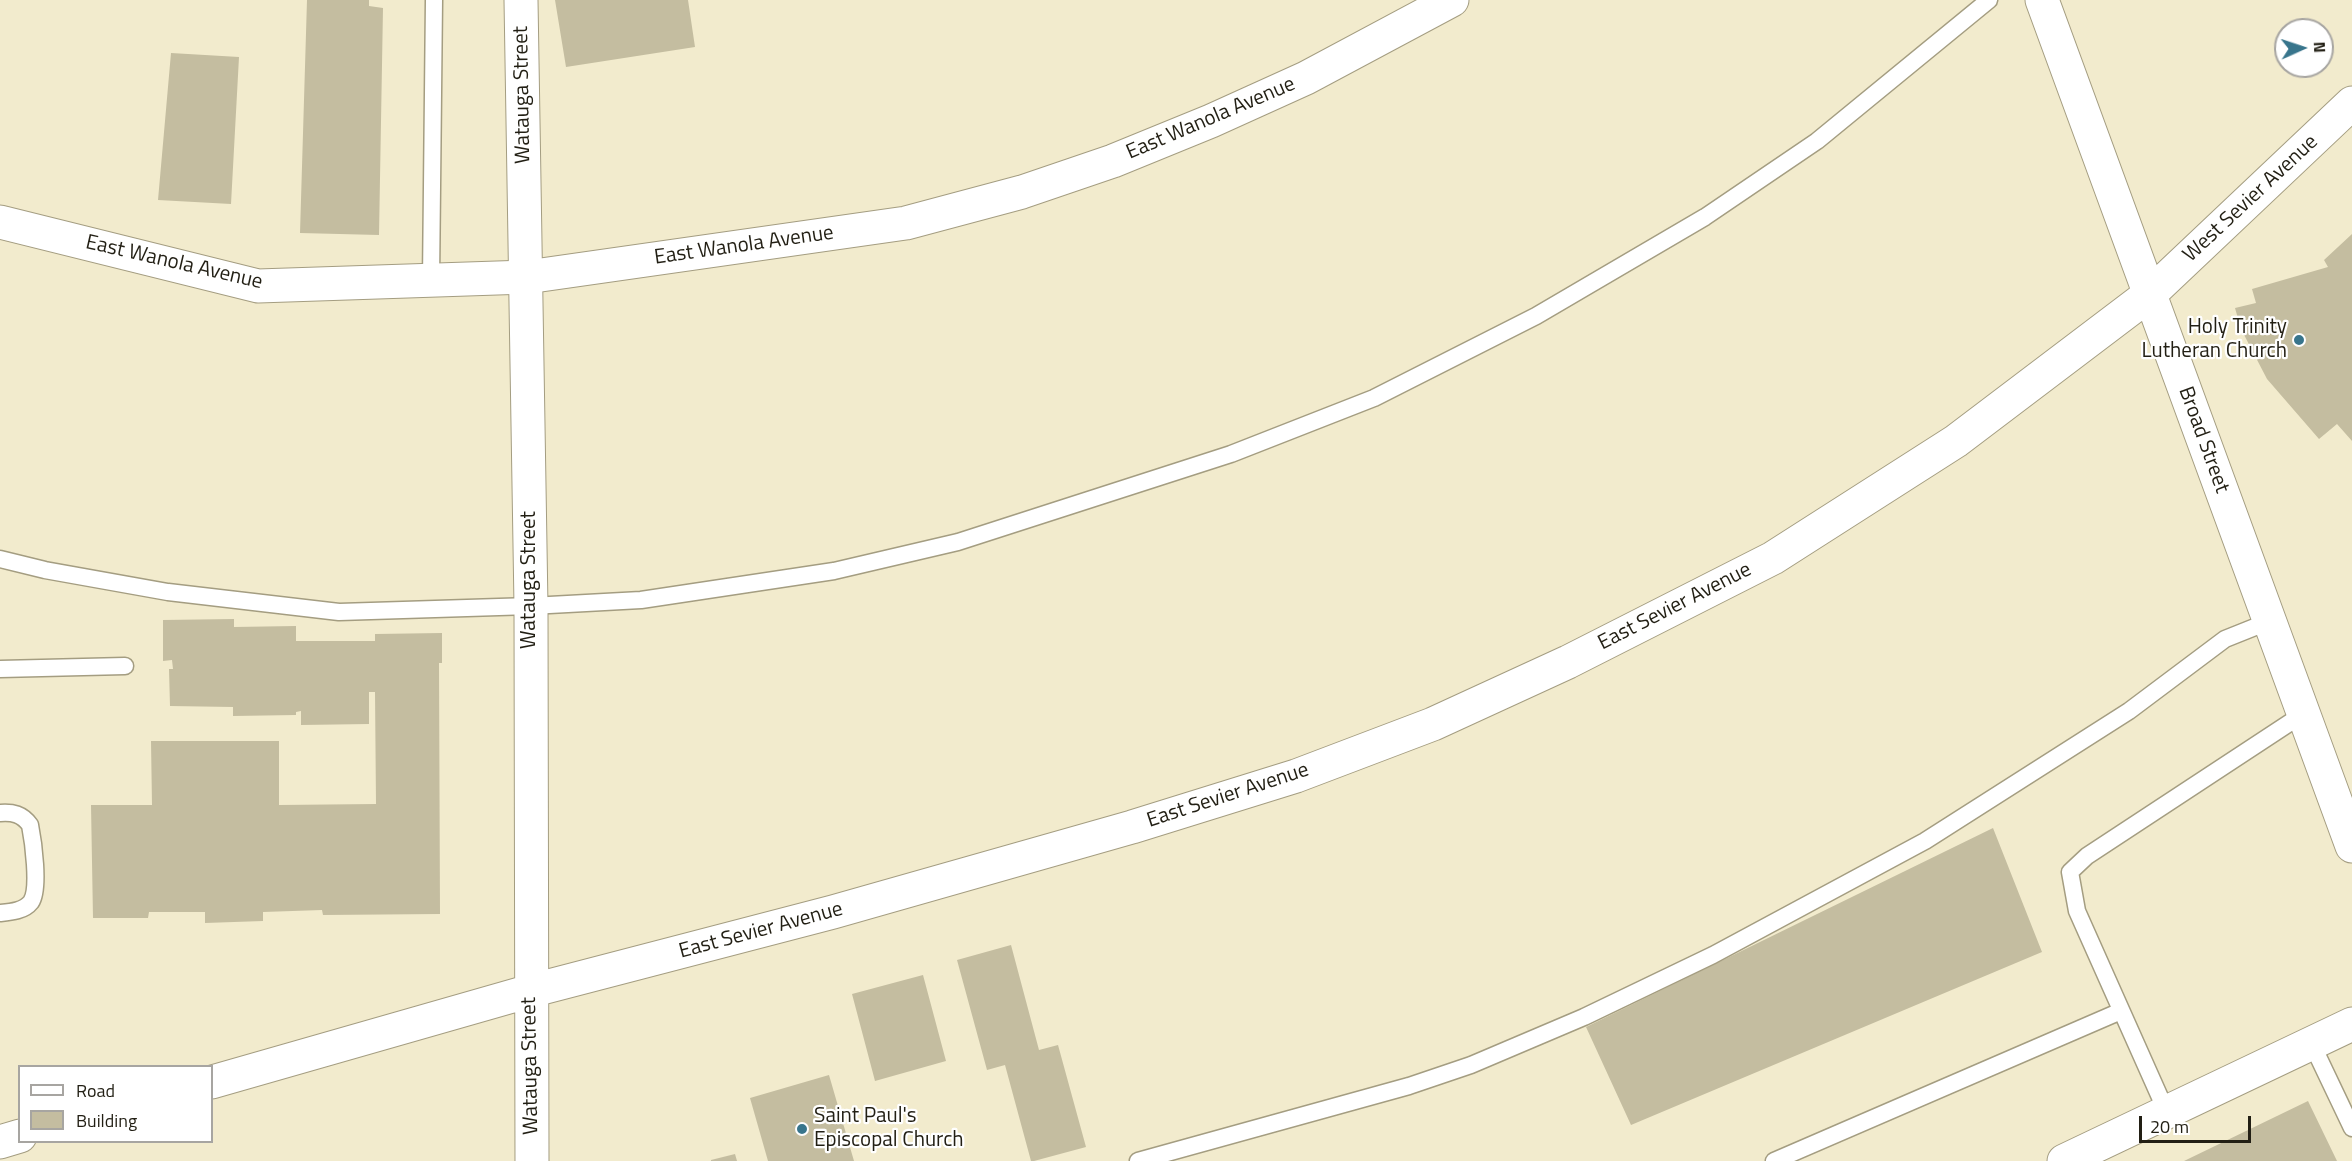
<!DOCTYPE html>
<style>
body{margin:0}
#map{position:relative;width:2352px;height:1161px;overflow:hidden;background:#f2ebcd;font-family:"Titillium Web",sans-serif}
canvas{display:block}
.legend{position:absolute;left:18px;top:1065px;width:195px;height:78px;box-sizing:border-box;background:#fff;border:2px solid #a7a5a1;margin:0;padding:8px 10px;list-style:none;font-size:18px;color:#221f14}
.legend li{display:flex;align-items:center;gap:12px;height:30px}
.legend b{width:30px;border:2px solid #a7a5a1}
.north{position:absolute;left:2274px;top:18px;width:60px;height:60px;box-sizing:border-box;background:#fff;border:2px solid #a7a5a1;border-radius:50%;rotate:87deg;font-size:16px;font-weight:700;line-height:24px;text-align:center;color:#221f14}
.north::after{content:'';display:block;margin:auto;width:21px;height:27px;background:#38758c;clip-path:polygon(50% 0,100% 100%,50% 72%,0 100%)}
.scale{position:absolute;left:2139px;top:1116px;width:112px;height:27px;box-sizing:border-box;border:3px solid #221f14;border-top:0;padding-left:8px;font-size:18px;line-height:21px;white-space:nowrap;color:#221f14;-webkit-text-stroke:4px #fff;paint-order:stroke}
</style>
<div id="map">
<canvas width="2352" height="1161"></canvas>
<ul class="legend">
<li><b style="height:8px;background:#fff"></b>Road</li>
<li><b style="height:16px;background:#c4bda0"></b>Building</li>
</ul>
<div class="north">N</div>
<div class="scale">20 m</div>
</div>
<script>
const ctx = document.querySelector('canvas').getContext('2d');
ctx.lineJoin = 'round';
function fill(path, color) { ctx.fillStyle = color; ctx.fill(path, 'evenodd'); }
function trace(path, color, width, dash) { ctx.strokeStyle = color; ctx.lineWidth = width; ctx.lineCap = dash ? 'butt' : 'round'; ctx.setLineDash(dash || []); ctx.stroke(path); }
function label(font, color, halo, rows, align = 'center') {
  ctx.font = font + ' "Titillium Web",sans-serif'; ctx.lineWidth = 4.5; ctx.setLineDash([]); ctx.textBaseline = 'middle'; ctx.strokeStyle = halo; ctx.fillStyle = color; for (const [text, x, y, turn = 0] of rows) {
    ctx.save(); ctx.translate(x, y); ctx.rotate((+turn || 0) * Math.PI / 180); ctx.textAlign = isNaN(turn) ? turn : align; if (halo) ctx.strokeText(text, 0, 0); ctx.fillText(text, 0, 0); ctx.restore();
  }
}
fill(new Path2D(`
 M 307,0 L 369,0 L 369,6 L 383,8 L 379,235 L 300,233 Z
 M 555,0 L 688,0 L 695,47 L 566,67 Z
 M 171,53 L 239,57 L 231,204 L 158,200 Z
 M 2352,234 L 2352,441 L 2337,424 L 2319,439 L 2267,379 L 2241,329 L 2235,308 L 2256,303 L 2252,289 L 2328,267 L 2324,260 Z
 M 234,619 L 234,627 L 296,626 L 296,641 L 375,641 L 375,634 L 442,633 L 442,663 L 439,663 L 440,914 L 323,915 L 322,910 L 263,912 L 263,921 L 205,923 L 205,912 L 149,912 L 148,918 L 93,918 L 91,805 L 152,805 L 151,741 L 279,741 L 279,805 L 376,804 L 375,692 L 369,692 L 369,724 L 301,725 L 301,711 L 296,712 L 296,715 L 233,716 L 233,707 L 170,706 L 169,669 L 173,669 L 172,660 L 163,661 L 163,620 Z
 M 1993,828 L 2042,952 L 1631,1125 L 1586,1027 Z
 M 1011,945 L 1039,1050 L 1058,1045 L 1086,1147 L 1034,1161 L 1031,1161 L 1005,1065 L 987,1070 L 957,960 Z
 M 923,975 L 946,1061 L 875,1081 L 852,994 Z
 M 829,1075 L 854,1161 L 768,1161 L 750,1098 Z
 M 2308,1101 L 2337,1161 L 2184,1161 Z
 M 735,1154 L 737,1161 L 711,1161 L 711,1160 Z`), '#c4bda0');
const lane = new Path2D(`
 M 431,280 L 434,0
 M 0,559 L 45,570 L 168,592 L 339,612 L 531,606 L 641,600 L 834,571 L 958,542 L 1231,454 L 1374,398 L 1536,316 L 1705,217 L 1817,141 L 1989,0
 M 0,669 L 125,666
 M 0,813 C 13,812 22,814 30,825 C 33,840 40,889 31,902 C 24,911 11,912 0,913
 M 2312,1044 L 2352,1128
 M 2167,1113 L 2077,911 L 2070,872 L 2087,856 L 2303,714
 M 1138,1161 L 1409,1086 L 1471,1065 L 1584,1017 L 1713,955 L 1925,841 L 2129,711 L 2225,639 L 2270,621
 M 1774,1161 L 2121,1011`);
const street = new Path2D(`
 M 0,222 L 258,286 L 527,277 L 906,223 L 1022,192 L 1113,161 L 1211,121 L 1306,78 L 1452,0
 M 2150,294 L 2352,103`);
const secondary = new Path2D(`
 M 521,0 L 531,606 L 532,1161
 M 2042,0 L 2352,846
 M 212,1082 L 530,991 L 833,912 L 1132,827 L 1296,776 L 1433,724 L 1568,662 L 1773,558 L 1956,441 L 2150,294
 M 0,1142 L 20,1136
 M 2064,1161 L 2352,1024`);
trace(lane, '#a49d81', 19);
trace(street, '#a49d81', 35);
trace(secondary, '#a49d81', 35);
trace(lane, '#fff', 16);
trace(street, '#fff', 33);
trace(secondary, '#fff', 33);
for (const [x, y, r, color] of [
 [2299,340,6,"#38758c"],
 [802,1129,6,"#38758c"]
]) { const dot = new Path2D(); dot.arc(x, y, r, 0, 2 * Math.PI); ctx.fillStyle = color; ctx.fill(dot); trace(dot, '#fff', 2); }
label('21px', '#221f14', '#fff', [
 ["Watauga Street",523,95,-91],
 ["East Wanola Avenue",1211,119,-23],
 ["West Sevier Avenue",2251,199,-43],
 ["East Wanola Avenue",744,246,-8],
 ["East Wanola Avenue",174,263,13],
 ["Broad Street",2203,440,70],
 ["Watauga Street",530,580,-90],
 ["East Sevier Avenue",1675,607,-27],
 ["East Sevier Avenue",1228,796,-18],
 ["East Sevier Avenue",761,931,-15],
 ["Watauga Street",531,1066,-91]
]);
label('21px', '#221f14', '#fff', [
 ["Holy Trinity",2287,328],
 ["Lutheran Church",2287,352],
 ["Saint Paul's",814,1117,"left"],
 ["Episcopal Church",814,1141,"left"]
], 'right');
</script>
